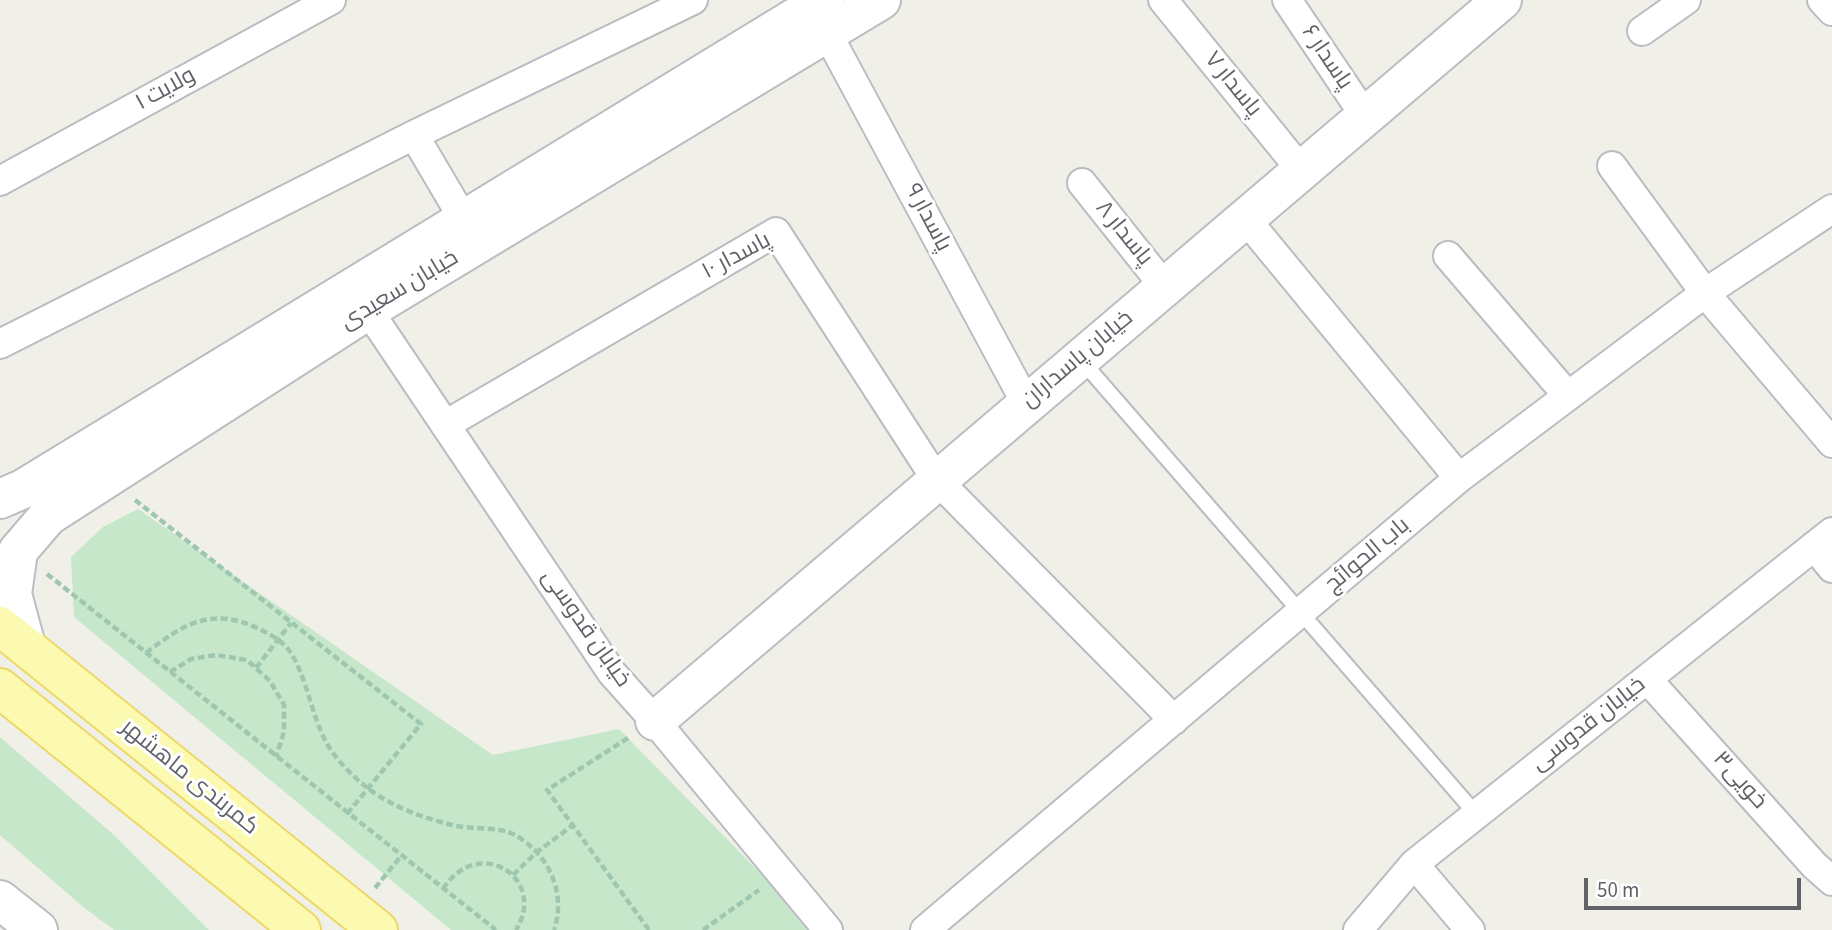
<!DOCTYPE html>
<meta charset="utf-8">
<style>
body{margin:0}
#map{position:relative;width:1832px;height:930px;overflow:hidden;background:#f0f0e8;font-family:"Source Sans 3",sans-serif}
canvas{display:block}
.scale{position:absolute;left:1584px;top:878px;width:217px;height:32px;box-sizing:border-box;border:4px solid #5f6267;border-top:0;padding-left:9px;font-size:21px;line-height:24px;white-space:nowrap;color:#5f6267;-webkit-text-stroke:5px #fff;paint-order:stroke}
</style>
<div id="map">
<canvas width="1832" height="930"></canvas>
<div class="scale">50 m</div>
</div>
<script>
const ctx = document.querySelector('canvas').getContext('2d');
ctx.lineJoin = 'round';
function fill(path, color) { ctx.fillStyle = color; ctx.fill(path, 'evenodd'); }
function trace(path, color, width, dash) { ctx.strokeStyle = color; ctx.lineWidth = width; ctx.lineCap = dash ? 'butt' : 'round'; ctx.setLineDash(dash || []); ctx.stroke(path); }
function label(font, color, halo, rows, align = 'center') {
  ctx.font = font + ' "Source Sans 3",Cairo,sans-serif'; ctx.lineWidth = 6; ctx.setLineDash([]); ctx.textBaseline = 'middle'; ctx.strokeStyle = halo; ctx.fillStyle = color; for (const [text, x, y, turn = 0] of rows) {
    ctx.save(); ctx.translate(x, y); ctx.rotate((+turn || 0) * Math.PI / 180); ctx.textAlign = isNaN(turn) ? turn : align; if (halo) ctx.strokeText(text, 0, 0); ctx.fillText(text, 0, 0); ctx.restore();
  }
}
fill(new Path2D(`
 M 138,509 L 493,755 L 619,729 L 816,930 L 451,930 L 74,617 L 71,557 L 103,527 Z
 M 0,737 L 114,835 L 209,930 L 114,930 L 82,906 L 0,835 Z`), '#c6e7ca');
const lane = new Path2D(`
 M 1082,361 L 1476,814`);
const street = new Path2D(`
 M 1163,0 L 1301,170
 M 1287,0 L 1365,116
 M 1822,0 L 1832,11
 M 1642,31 L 1686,0
 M 827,33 L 1026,403
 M 414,135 L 464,220
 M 1612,166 L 1705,293 L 1832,443
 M 0,181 L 331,0
 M 1082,183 L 1164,286
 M 1245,218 L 1459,478
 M 1448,256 L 1568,396
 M 368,310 L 612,673 L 655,721 L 828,930
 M 0,344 L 414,135 L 693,0
 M 445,425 L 776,232 L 936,479 L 1174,720
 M 1814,546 L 1832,568
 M 1647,679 L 1814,865 L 1832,881
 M 1414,864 L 1470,930
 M 925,930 L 1459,478 L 1705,293 L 1832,209
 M 1358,930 L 1414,864 L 1832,532`);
const secondary = new Path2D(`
 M 0,499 L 23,489 L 824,0
 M 26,646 L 12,594 L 18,551 L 48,516 L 368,310 L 881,0
 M 655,721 L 1502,0
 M 0,900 L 38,930`);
const primary = new Path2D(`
 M 0,626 L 378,930
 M 0,688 L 301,930`);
trace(lane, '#babcc1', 18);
trace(street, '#babcc1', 32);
trace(secondary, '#bbbdc2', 42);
trace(primary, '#edd865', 42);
trace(new Path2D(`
 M 135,500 L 421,724 L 347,814
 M 47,574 L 496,930
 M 146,653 C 182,625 211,606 257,628 C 270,634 283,641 291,653 C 308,681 311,714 326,742 C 336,760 353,777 369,789 C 392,807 424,818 452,825 C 470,830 500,826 515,835 C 519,837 524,841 528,844 C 553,864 565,899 554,930
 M 256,668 L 291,623
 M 170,672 L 191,659 L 216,655 L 247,660 L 270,681 L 284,705 L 284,732 L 276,757
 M 628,738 L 547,790 L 649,930
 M 513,875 L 537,852 L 573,825
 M 375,888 L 401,856
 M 443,889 C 479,833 548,879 516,930
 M 703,930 L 759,890`), '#9fc7b0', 4.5, [7, 3.5]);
trace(lane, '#fff', 14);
trace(street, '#fff', 28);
trace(secondary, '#fff', 38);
trace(primary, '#fcfab1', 38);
label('23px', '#5f6267', '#fff', [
 ["پاسدار ۶",1326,58,56],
 ["پاسدار ۷",1232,85,51],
 ["ولایت ۱",166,90,-29],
 ["پاسدار ۹",927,218,62],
 ["پاسدار ۸",1123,234,51],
 ["پاسدار ۱۰",737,257,-28],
 ["خیابان سعیدی",400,291,-31],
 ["خیابان پاسداران",1078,360,-40],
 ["باب الحوائج",1368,556,-40],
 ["خیابان قدوسی",585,629,55],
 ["خیابان قدوسی",1589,725,-38],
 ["کمربندی ماهشهر",189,778,39],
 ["خویی۳",1739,781,48]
]);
</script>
